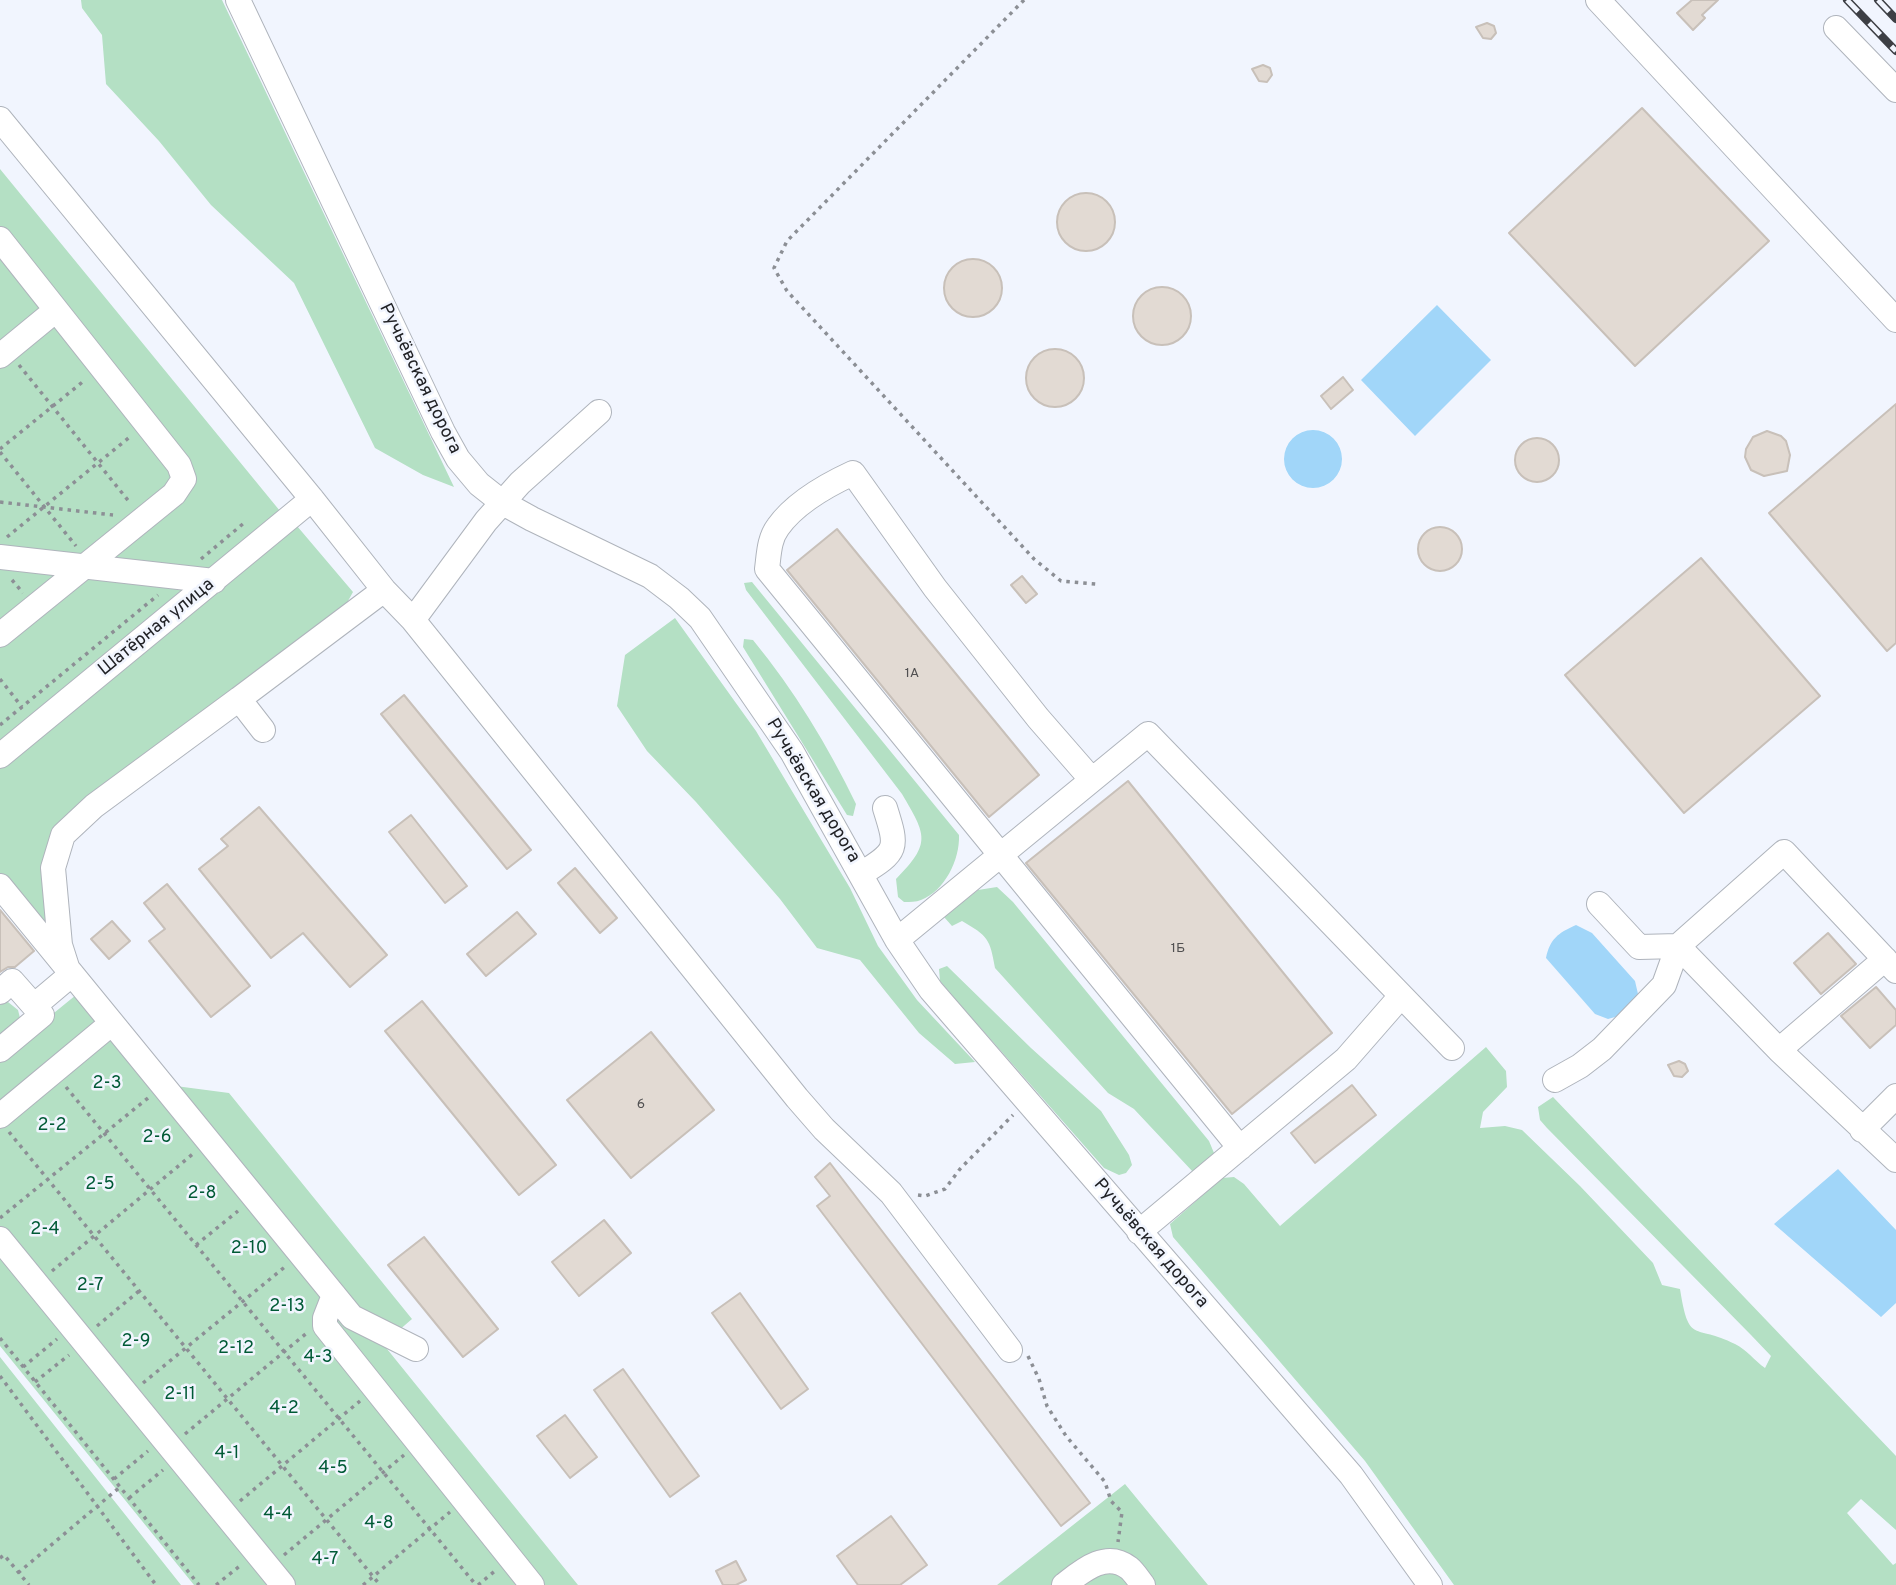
<!DOCTYPE html>
<meta charset="utf-8">
<style>
body{margin:0}
canvas{display:block;background:#f1f5fe}
</style>
<canvas width="1896" height="1585"></canvas>
<script>
const ctx = document.querySelector('canvas').getContext('2d');
ctx.lineJoin = 'round';
function fill(path, color) { ctx.fillStyle = color; ctx.fill(path, 'evenodd'); }
function trace(path, color, width, dash) { ctx.strokeStyle = color; ctx.lineWidth = width; ctx.lineCap = dash ? 'butt' : 'round'; ctx.setLineDash(dash || []); ctx.stroke(path); }
function label(font, color, halo, rows, align = 'center') {
  ctx.font = font + ' Overpass,sans-serif'; ctx.lineWidth = 5; ctx.setLineDash([]); ctx.textBaseline = 'middle'; ctx.strokeStyle = halo; ctx.fillStyle = color; for (const [text, x, y, turn = 0] of rows) {
    ctx.save(); ctx.translate(x, y); ctx.rotate((+turn || 0) * Math.PI / 180); ctx.textAlign = isNaN(turn) ? turn : align; if (halo) ctx.strokeText(text, 0, 0); ctx.fillText(text, 0, 0); ctx.restore();
  }
}
fill(new Path2D(`
 M 81,0 L 222,0 L 454,487 L 423,475 L 375,448 L 294,283 L 211,205 L 159,141 L 106,84 L 102,35 L 82,8 Z
 M 0,169 L 280,511 L 0,741 Z
 M 297,526 L 353,592 L 343,610 L 69,817 L 52,920 L 43,924 L 0,874 L 0,766 Z
 M 752,582 L 959,835 C 960,859 945,891 921,900 C 916,902 910,902 904,902 L 898,897 L 896,879 C 932,843 926,835 902,794 L 746,590 L 744,583 Z
 M 675,618 L 756,731 L 850,888 L 878,946 L 917,1000 L 975,1062 L 955,1064 L 919,1033 L 860,960 L 817,948 L 780,899 L 696,802 L 647,751 L 617,706 L 625,655 Z
 M 744,639 L 753,640 C 794,690 828,746 856,804 L 853,816 L 847,815 L 743,647 Z
 M 997,887 L 1013,902 L 1209,1141 L 1214,1153 L 1193,1172 L 1134,1109 L 1108,1093 L 995,968 C 990,939 988,936 962,921 L 952,926 L 944,917 L 978,890 Z
 M 947,966 L 1031,1048 L 1101,1111 L 1129,1155 L 1132,1165 L 1126,1173 L 1119,1175 L 1104,1168 L 956,1000 L 940,981 L 939,969 Z
 M 87,986 L 168,1085 L 229,1093 L 412,1319 L 383,1344 L 578,1585 L 194,1585 L 0,1346 L 0,1057 Z
 M 8,1002 L 18,1010 L 20,1018 L 0,1040 L 0,1005 Z
 M 1486,1047 L 1506,1071 L 1507,1087 L 1483,1112 L 1480,1128 L 1505,1126 L 1522,1130 L 1580,1186 L 1653,1263 L 1662,1285 L 1680,1289 C 1689,1346 1694,1323 1735,1344 C 1746,1349 1755,1361 1765,1368 L 1771,1356 L 1751,1335 L 1547,1128 L 1540,1120 L 1538,1107 L 1553,1097 L 1896,1456 L 1896,1530 L 1861,1499 L 1847,1513 L 1893,1565 L 1896,1563 L 1896,1585 L 1454,1585 L 1365,1461 L 1173,1237 L 1170,1224 L 1222,1178 L 1234,1177 L 1244,1184 L 1280,1226 Z
 M 0,1357 L 181,1585 L 0,1585 Z
 M 1125,1484 L 1208,1585 L 997,1585 Z`), '#b4e0c4');
fill(new Path2D(`
 M 1437,305 L 1491,360 L 1415,436 L 1361,380 Z
 M1284 459a29 29 0 1 1 58 0a29 29 0 1 1-58 0Z
 M 1576,925 L 1592,933 L 1635,981 L 1638,994 L 1622,1015 L 1608,1019 L 1595,1014 L 1546,958 C 1550,939 1558,933 1576,925 Z
 M 1838,1169 L 1896,1230 L 1896,1303 L 1881,1317 L 1774,1224 Z`), '#a1d6f9');
const building = new Path2D(`
 M 1692,0 L 1718,0 L 1702,15 L 1705,18 L 1693,30 L 1677,13 Z
 M 1487,23 L 1494,26 L 1496,33 L 1491,39 L 1483,38 L 1476,27 Z
 M 1263,65 L 1270,68 L 1272,75 L 1267,82 L 1259,81 L 1252,69 Z
 M 1642,108 L 1769,241 L 1635,366 L 1509,233 Z
 M1057 222a29 29 0 1 1 58 0a29 29 0 1 1-58 0Z
 M944 288a29 29 0 1 1 58 0a29 29 0 1 1-58 0Z
 M1133 316a29 29 0 1 1 58 0a29 29 0 1 1-58 0Z
 M1026 378a29 29 0 1 1 58 0a29 29 0 1 1-58 0Z
 M 1343,377 L 1353,390 L 1331,409 L 1321,396 Z
 M 1896,404 L 1896,643 L 1887,651 L 1769,513 Z
 M 1767,431 L 1781,436 L 1786,441 L 1790,455 L 1787,471 L 1764,476 L 1751,470 L 1745,457 L 1746,449 L 1753,437 Z
 M1515 460a22 22 0 1 1 44 0a22 22 0 1 1-44 0Z
 M1418 549a22 22 0 1 1 44 0a22 22 0 1 1-44 0Z
 M 837,529 L 1039,775 L 989,817 L 787,570 Z
 M 1701,558 L 1820,696 L 1684,813 L 1565,675 Z
 M 1022,576 L 1037,594 L 1026,603 L 1011,585 Z
 M 404,695 L 531,850 L 507,869 L 381,714 Z
 M 1128,781 L 1332,1033 L 1232,1114 L 1026,863 Z
 M 259,807 L 387,955 L 350,987 L 303,933 L 271,958 L 199,869 L 228,846 L 221,839 Z
 M 411,815 L 467,886 L 445,903 L 389,832 Z
 M 575,868 L 617,918 L 600,933 L 558,883 Z
 M 167,884 L 250,986 L 211,1017 L 149,941 L 165,929 L 144,903 Z
 M 0,910 L 34,951 L 15,967 L 8,967 L 0,972 Z
 M 517,912 L 536,934 L 486,976 L 467,954 Z
 M 112,921 L 130,941 L 109,959 L 91,939 Z
 M 1828,933 L 1856,964 L 1821,994 L 1794,963 Z
 M 1876,987 L 1896,1010 L 1896,1025 L 1870,1048 L 1841,1016 Z
 M 422,1001 L 556,1165 L 519,1195 L 385,1031 Z
 M 651,1032 L 714,1110 L 631,1178 L 567,1100 Z
 M 1679,1061 L 1685,1064 L 1688,1071 L 1682,1077 L 1674,1076 L 1668,1065 Z
 M 1352,1085 L 1376,1115 L 1315,1163 L 1291,1133 Z
 M 830,1163 L 1090,1503 L 1061,1526 L 817,1206 L 830,1196 L 815,1177 Z
 M 604,1220 L 631,1253 L 579,1296 L 552,1262 Z
 M 424,1237 L 498,1329 L 463,1357 L 388,1265 Z
 M 740,1293 L 808,1389 L 781,1409 L 712,1313 Z
 M 623,1369 L 699,1476 L 670,1497 L 594,1390 Z
 M 565,1415 L 597,1457 L 570,1478 L 537,1436 Z
 M 891,1516 L 927,1565 L 900,1585 L 858,1585 L 837,1556 Z
 M 736,1561 L 746,1580 L 736,1585 L 723,1585 L 716,1571 Z`);
fill(building, '#e2dad3');
trace(building, '#c8c0b9', 2);
const minor = new Path2D(`
 M 238,0 L 443,432 L 458,459 L 479,484 L 503,503 L 532,519 L 650,576 L 679,598 L 700,618 L 792,752 L 897,940 L 931,990 L 1351,1475 L 1430,1585
 M 1598,0 L 1896,320
 M 1836,28 L 1896,90
 M 0,119 L 312,499 L 384,590 L 413,620 L 797,1098 L 824,1129 L 891,1193 L 1010,1350
 M 0,239 L 179,465 L 184,479 L 174,494 L 0,635
 M 0,356 L 56,310
 M 0,557 L 214,581
 M 413,620 L 486,521 L 520,483 L 599,412
 M 263,730 L 239,699 L 384,590
 M 0,756 L 312,499
 M 1092,780 L 1038,718 L 935,588 L 853,473 C 827,485 795,503 778,527 C 769,539 769,554 767,569 L 1240,1148
 M 861,874 C 898,851 898,849 885,808
 M 0,886 L 112,1023
 M 897,940 L 1148,734 L 1452,1048
 M 67,967 L 60,945 L 53,868 L 63,835 L 94,806 L 239,699
 M 1896,971 L 1784,852 L 1678,946 L 1779,1050 L 1896,1160
 M 0,992 L 12,981 L 42,1015 L 0,1050
 M 34,1006 L 72,974
 M 1779,1050 L 1885,959
 M 1555,1080 L 1580,1066 L 1602,1049 L 1664,985 L 1678,946 L 1639,947 L 1599,904
 M 0,1116 L 112,1023 L 352,1317 L 416,1349
 M 1862,1130 L 1896,1096
 M 1139,1232 L 1346,1059 L 1401,996
 M 0,1239 L 283,1585
 M 334,1295 L 325,1318 L 325,1326 L 532,1585
 M 1064,1585 C 1082,1571 1106,1550 1129,1568 C 1134,1572 1139,1580 1143,1585`);
trace(minor, '#afb4bc', 26);
trace(new Path2D(`
 M 1024,0 L 787,241 L 774,268 L 787,291 L 1034,559 L 1061,581 L 1096,584
 M 19,365 L 131,504
 M 0,449 L 85,380
 M 0,452 L 76,546
 M 0,502 L 113,515
 M 7,537 L 131,436
 M 201,559 L 244,523
 M 12,580 L 23,593
 M 0,679 L 22,707
 M 0,725 L 158,595
 M 66,1087 L 476,1585
 M 9,1132 L 380,1585
 M 918,1195 L 925,1196 L 945,1189 L 960,1169 L 1013,1115
 M 0,1218 L 148,1098
 M 196,1245 L 238,1211
 M 52,1271 L 194,1153
 M 97,1326 L 139,1291
 M 0,1338 L 199,1585
 M 1028,1356 L 1039,1379 L 1047,1406 L 1066,1436 L 1105,1482 L 1111,1501 L 1122,1512 L 1118,1542
 M 23,1367 L 57,1339
 M 0,1376 L 156,1585
 M 35,1382 L 69,1355
 M 143,1383 L 286,1266
 M 185,1434 L 308,1332
 M 114,1479 L 148,1451
 M 129,1498 L 163,1470
 M 240,1501 L 360,1401
 M 284,1555 L 404,1455
 M 0,1558 L 4,1555 L 29,1585
 M 18,1573 L 120,1487
 M 216,1585 L 241,1565
 M 363,1585 L 450,1512
 M 478,1585 L 495,1571`), '#8c8f95', 3.5, [3.5, 5]);
trace(minor, '#fff', 24);
const rail = new Path2D(`
 M 1847,0 L 1896,51
 M 1878,0 L 1896,19`);
trace(rail, '#3d3f44', 8);
trace(rail, '#f1f5fe', 5, [16]);
label('14px', '#515051', null, [
 ["1А",912,674],
 ["1Б",1178,949],
 ["6",641,1105]
]);
label('18px', '#212226', '#f1f5fe', [
 ["Ручьёвская дорога",419,379,64],
 ["Шатёрная улица",157,628,-39],
 ["Ручьёвская дорога",812,791,59],
 ["Ручьёвская дорога",1150,1244,49]
]);
label('18px', '#005a36', '#f1f5fe', [
 ["2-3",107,1084],
 ["2-2",52,1126],
 ["2-6",157,1138],
 ["2-5",100,1185],
 ["2-8",202,1194],
 ["2-4",45,1230],
 ["2-10",249,1249],
 ["2-7",90,1286],
 ["2-13",287,1307],
 ["2-9",136,1342],
 ["2-12",236,1349],
 ["4-3",318,1358],
 ["2-11",180,1395],
 ["4-2",284,1409],
 ["4-1",227,1454],
 ["4-5",333,1469],
 ["4-4",278,1515],
 ["4-8",379,1524],
 ["4-7",325,1560]
]);
</script>
